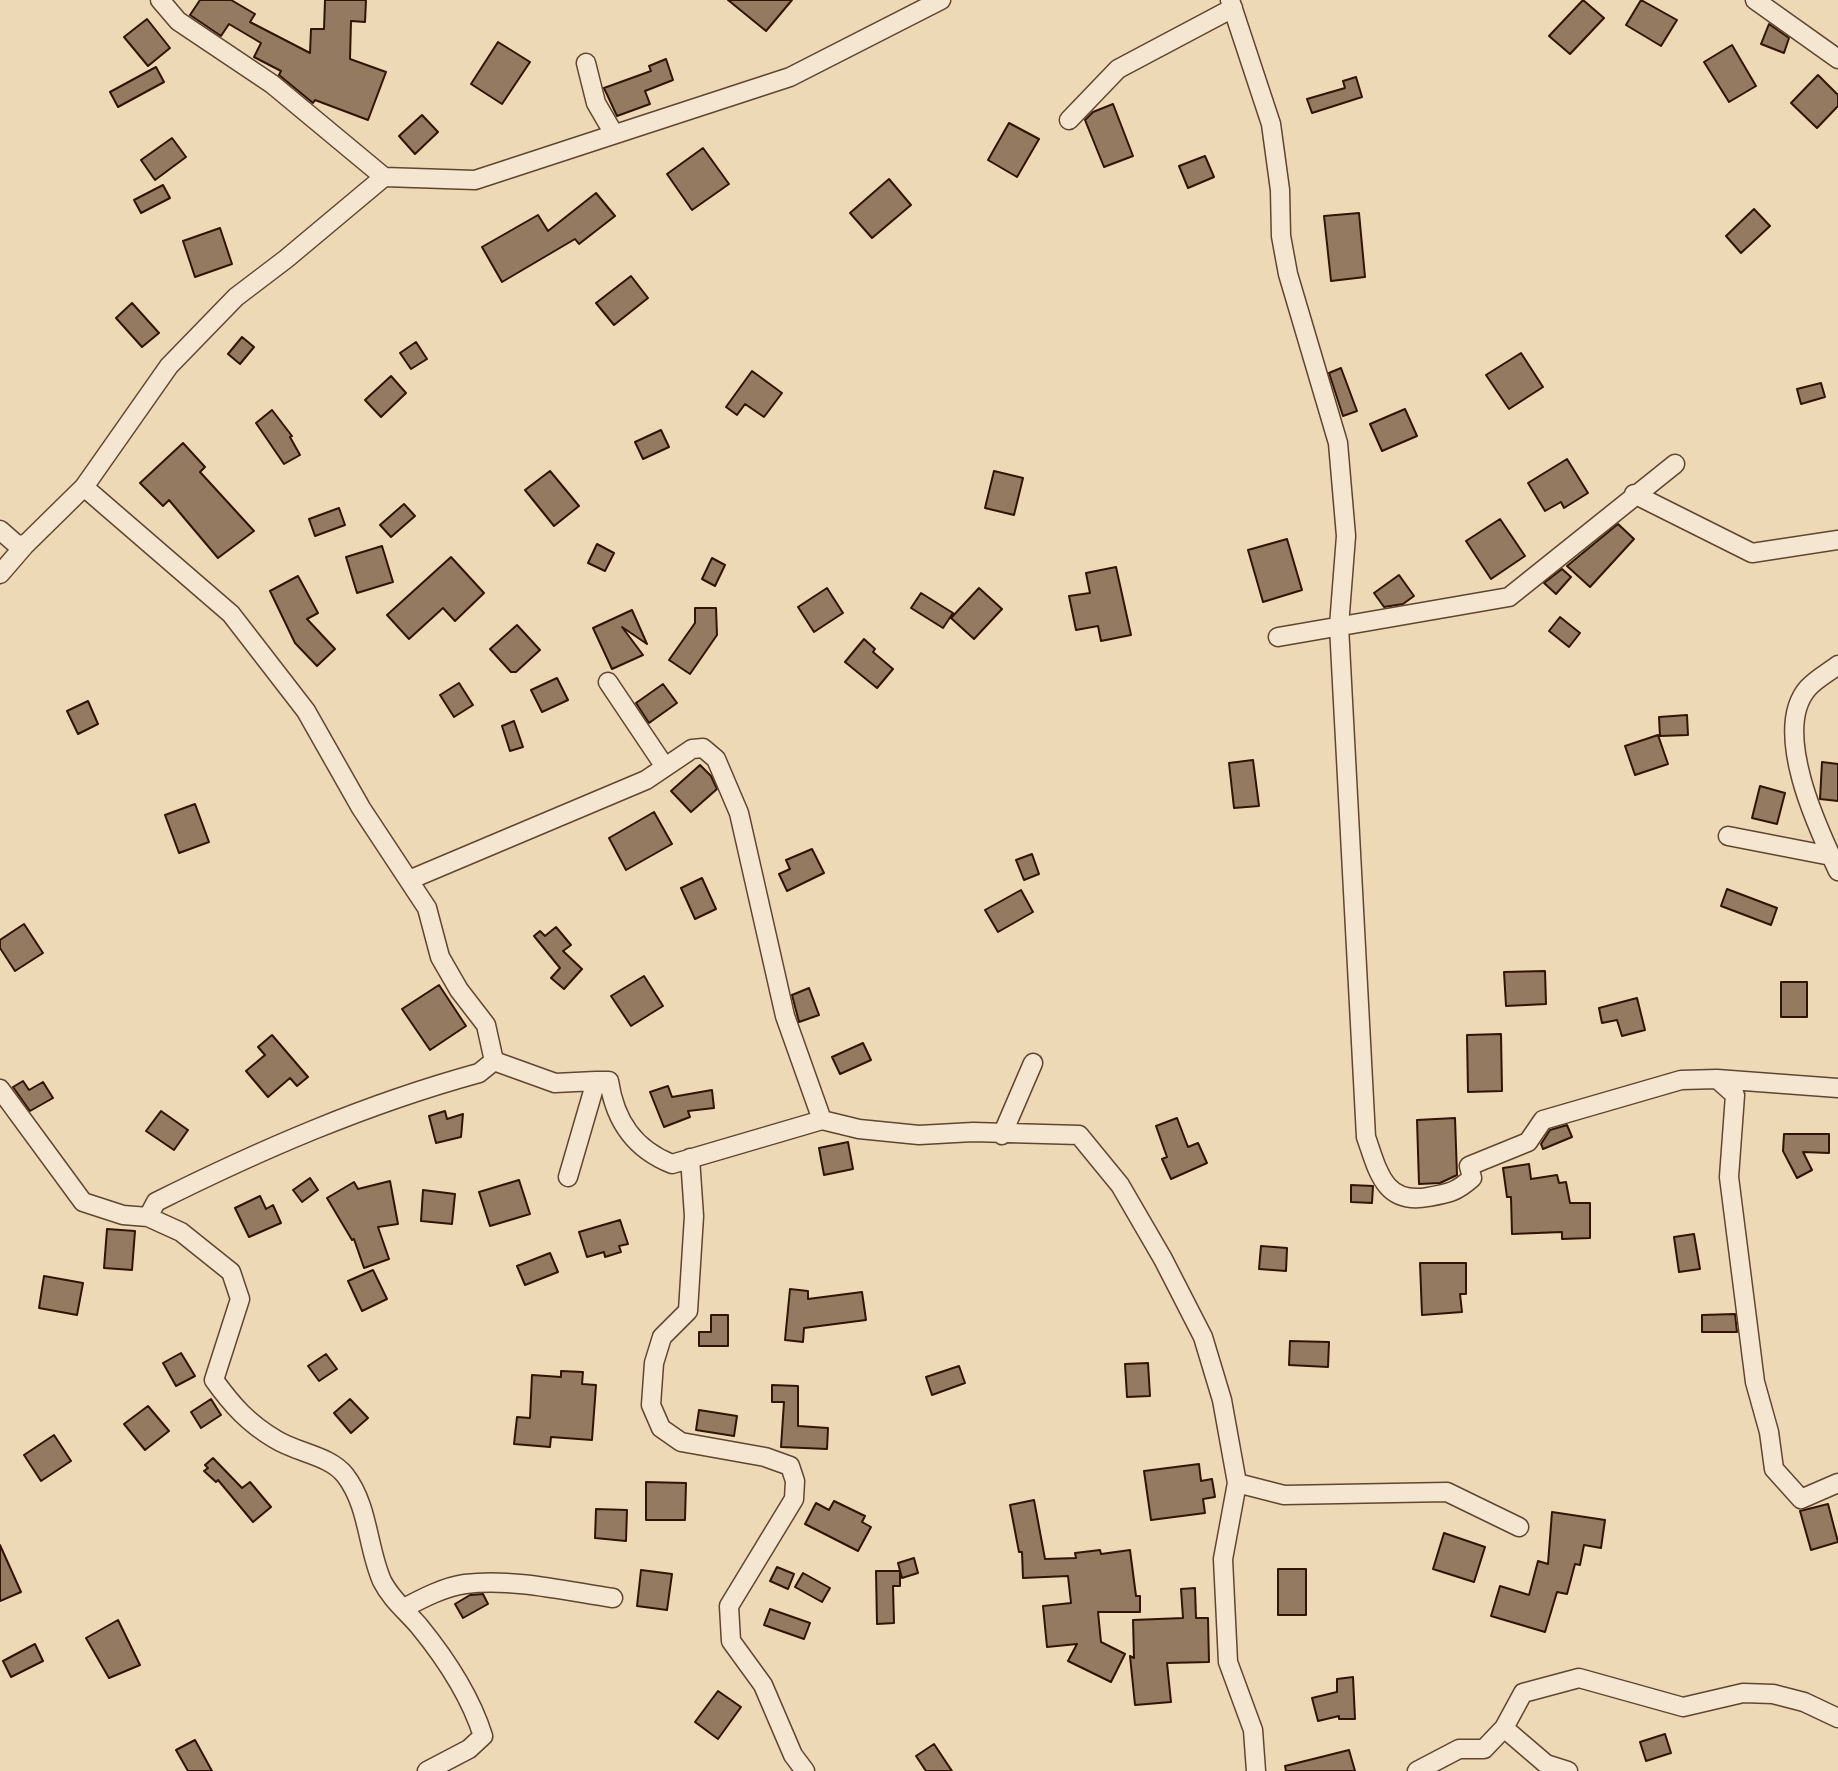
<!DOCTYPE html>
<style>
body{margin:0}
canvas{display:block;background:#eed9b7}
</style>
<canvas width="1838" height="1771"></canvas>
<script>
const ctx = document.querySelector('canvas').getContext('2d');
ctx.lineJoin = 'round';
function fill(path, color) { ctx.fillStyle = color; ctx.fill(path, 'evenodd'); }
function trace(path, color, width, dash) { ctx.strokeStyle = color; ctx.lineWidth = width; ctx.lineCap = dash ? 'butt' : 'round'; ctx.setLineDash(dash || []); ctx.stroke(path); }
const building = new Path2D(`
 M 200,0 L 231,0 L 255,14 L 250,22 L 310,53 L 311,29 L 324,29 L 325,0 L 366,0 L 365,22 L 351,21 L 350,59 L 386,72 L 368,120 L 315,100 L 313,103 L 279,75 L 281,71 L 254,57 L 261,43 L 229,24 L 221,36 L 190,15 Z
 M 728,0 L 792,0 L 766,31 Z
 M 1583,0 L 1604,18 L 1570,54 L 1549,36 Z
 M 1641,0 L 1677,20 L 1661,46 L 1626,25 Z
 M 147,19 L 170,48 L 148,66 L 124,37 Z
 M 1769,24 L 1789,38 L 1784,53 L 1761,44 Z
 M 498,42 L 530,62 L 502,104 L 471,84 Z
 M 1732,45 L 1756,86 L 1729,102 L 1704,62 Z
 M 666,59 L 673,80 L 645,91 L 650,104 L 617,116 L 604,88 L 651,71 L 649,66 Z
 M 156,67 L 164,82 L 118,107 L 110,92 Z
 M 1818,75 L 1838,95 L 1838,106 L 1817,128 L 1791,103 Z
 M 1356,77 L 1362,97 L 1312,113 L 1307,99 L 1345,88 L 1343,81 Z
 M 1113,104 L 1133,156 L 1104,167 L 1085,120 L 1093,112 Z
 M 422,115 L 438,132 L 415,154 L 399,136 Z
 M 1009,123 L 1039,139 L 1017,177 L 988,160 Z
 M 172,138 L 186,157 L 155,180 L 141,160 Z
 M 703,148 L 729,184 L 692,210 L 667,174 Z
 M 1205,156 L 1214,177 L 1188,188 L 1179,166 Z
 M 889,179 L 911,205 L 872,238 L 850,213 Z
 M 163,185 L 170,198 L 141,213 L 134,200 Z
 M 596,193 L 615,216 L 579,244 L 575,239 L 502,282 L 482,247 L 538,215 L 548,231 Z
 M 1754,209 L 1770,226 L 1741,253 L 1726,236 Z
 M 1359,213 L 1365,277 L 1331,281 L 1324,216 Z
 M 220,228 L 232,264 L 195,277 L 183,241 Z
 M 631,276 L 648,298 L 614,325 L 596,303 Z
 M 132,303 L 159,333 L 142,347 L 116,318 Z
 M 242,337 L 254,347 L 240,364 L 228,354 Z
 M 416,342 L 427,359 L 411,369 L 400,353 Z
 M 1521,353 L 1543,387 L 1509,409 L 1486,375 Z
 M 1341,368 L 1357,411 L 1343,416 L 1329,373 Z
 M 752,371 L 782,393 L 764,417 L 745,404 L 737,415 L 726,407 Z
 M 391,376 L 406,393 L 381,417 L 365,400 Z
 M 1821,383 L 1825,397 L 1801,404 L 1797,389 Z
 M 1405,409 L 1417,436 L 1382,451 L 1370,424 Z
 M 272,410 L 292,436 L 290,437 L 300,455 L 284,464 L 256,423 Z
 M 661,430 L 669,447 L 643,459 L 635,442 Z
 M 183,443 L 205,467 L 200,472 L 254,531 L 218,558 L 169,500 L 163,506 L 140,483 Z
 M 1567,459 L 1588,493 L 1564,508 L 1561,502 L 1545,511 L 1528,483 Z
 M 550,471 L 579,506 L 554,526 L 525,490 Z
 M 994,471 L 1023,478 L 1014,515 L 985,508 Z
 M 404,504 L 415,516 L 391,537 L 380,525 Z
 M 339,508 L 345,525 L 315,536 L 309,519 Z
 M 1500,519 L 1525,556 L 1491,579 L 1466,541 Z
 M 1618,524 L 1634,539 L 1590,587 L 1567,566 Z
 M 1287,539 L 1302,590 L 1263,602 L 1248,550 Z
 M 597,544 L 614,553 L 605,571 L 588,563 Z
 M 382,546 L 393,582 L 357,593 L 346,557 Z
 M 451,557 L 484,593 L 455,621 L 443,608 L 409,639 L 387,615 Z
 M 712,558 L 725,565 L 715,586 L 702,579 Z
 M 1116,567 L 1131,635 L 1101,641 L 1098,626 L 1076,630 L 1069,596 L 1090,593 L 1086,573 Z
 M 1562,569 L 1571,577 L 1556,594 L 1544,583 Z
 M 1399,575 L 1414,596 L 1403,604 L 1384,607 L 1374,593 Z
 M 298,576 L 318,613 L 307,619 L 335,649 L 317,666 L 295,643 L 270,591 Z
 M 827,588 L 843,613 L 814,632 L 798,607 Z
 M 979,588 L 1002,609 L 974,639 L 951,618 Z
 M 921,593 L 953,613 L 943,628 L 911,608 Z
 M 695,608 L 716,608 L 717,635 L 690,674 L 669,660 L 695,623 Z
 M 632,610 L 647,644 L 622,627 L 643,655 L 612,669 L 593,628 Z
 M 1560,617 L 1580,633 L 1569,647 L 1549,631 Z
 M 517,625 L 540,650 L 516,672 L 511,672 L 490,649 Z
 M 864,639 L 875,649 L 873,652 L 893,669 L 877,688 L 845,662 Z
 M 557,678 L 568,700 L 542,712 L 531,690 Z
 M 459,683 L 473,705 L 454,717 L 440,695 Z
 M 663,684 L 677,703 L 649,723 L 636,703 Z
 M 88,701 L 98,724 L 78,734 L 67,711 Z
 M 1687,715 L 1688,735 L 1660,736 L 1659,717 Z
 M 514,721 L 523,747 L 510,751 L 502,726 Z
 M 1658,735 L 1668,764 L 1635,775 L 1625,746 Z
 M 1253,760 L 1259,806 L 1234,808 L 1229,763 Z
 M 1822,762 L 1838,764 L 1838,801 L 1820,799 Z
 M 700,765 L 711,776 L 717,789 L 691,812 L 671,791 Z
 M 1760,786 L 1785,793 L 1777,824 L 1752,818 Z
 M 195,804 L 209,842 L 179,853 L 165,815 Z
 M 654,812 L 672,844 L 626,870 L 609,838 Z
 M 812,849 L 824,873 L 787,891 L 779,874 L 790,869 L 786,860 Z
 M 1032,854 L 1039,874 L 1024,880 L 1016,860 Z
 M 702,878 L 716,909 L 695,919 L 681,888 Z
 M 1727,889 L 1777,908 L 1771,925 L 1721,906 Z
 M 1021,890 L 1033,912 L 998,932 L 985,910 Z
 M 24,924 L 43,953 L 15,971 L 0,948 L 0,940 Z
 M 556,927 L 571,945 L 563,951 L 582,969 L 564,989 L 551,978 L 560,968 L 534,936 L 540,931 L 545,936 Z
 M 1545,971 L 1546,1004 L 1506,1006 L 1504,972 Z
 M 644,976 L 663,1006 L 631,1026 L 611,996 Z
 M 1781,982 L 1807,982 L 1807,1017 L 1781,1017 Z
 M 439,985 L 466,1026 L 430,1050 L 402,1009 Z
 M 809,988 L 819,1015 L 799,1022 L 792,995 Z
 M 1637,998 L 1645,1030 L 1622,1036 L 1617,1020 L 1602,1023 L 1599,1008 Z
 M 1501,1034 L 1502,1091 L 1468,1092 L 1467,1035 Z
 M 272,1035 L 308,1077 L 297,1086 L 290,1078 L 268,1097 L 246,1071 L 265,1055 L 258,1047 Z
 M 863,1043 L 871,1060 L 840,1074 L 832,1057 Z
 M 23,1081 L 29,1090 L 43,1082 L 53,1098 L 30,1111 L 13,1087 Z
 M 668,1086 L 672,1097 L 712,1090 L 714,1108 L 688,1111 L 690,1117 L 664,1127 L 650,1092 Z
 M 161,1111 L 188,1130 L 174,1150 L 146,1131 Z
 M 445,1111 L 447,1119 L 463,1114 L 461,1137 L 436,1143 L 429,1116 Z
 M 1177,1118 L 1188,1147 L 1198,1143 L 1207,1163 L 1171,1179 L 1162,1159 L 1167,1157 L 1156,1126 Z
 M 1455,1118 L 1457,1175 L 1440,1183 L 1419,1184 L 1417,1120 Z
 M 1567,1125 L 1572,1137 L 1543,1149 L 1541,1144 L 1550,1130 Z
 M 1784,1134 L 1829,1134 L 1829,1153 L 1803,1152 L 1812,1170 L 1797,1178 L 1783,1151 Z
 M 848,1142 L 853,1169 L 824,1175 L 819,1148 Z
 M 1529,1164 L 1531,1179 L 1557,1175 L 1559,1183 L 1566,1182 L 1570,1203 L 1590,1203 L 1590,1238 L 1562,1239 L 1562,1232 L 1512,1234 L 1511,1197 L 1507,1197 L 1503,1168 Z
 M 310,1178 L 318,1190 L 302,1202 L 293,1190 Z
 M 519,1180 L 530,1214 L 490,1226 L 479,1192 Z
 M 390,1181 L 398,1224 L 378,1227 L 389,1259 L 364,1268 L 354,1239 L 352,1240 L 327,1198 L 354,1182 L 358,1189 Z
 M 1351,1185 L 1373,1186 L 1372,1203 L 1351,1202 Z
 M 423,1190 L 455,1194 L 452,1224 L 421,1221 Z
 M 260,1196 L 266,1209 L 273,1205 L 281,1223 L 249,1237 L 235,1208 Z
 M 620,1220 L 628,1244 L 619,1246 L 621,1252 L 605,1257 L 604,1252 L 587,1257 L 579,1232 Z
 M 107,1229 L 135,1231 L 132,1270 L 104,1268 Z
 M 1694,1234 L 1700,1269 L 1679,1272 L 1674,1237 Z
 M 1261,1246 L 1287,1248 L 1286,1271 L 1259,1269 Z
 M 550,1253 L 558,1272 L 525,1285 L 517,1266 Z
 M 1420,1263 L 1466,1263 L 1466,1294 L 1460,1294 L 1462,1312 L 1422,1315 Z
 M 373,1270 L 387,1299 L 362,1311 L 348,1281 Z
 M 44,1276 L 83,1283 L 77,1315 L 39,1308 Z
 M 790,1289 L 808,1291 L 808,1299 L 862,1292 L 866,1320 L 804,1328 L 803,1342 L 785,1340 Z
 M 1735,1314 L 1737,1332 L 1702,1332 L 1702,1315 Z
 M 711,1315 L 728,1315 L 728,1346 L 699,1346 L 699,1332 L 711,1332 Z
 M 1290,1341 L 1329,1342 L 1328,1367 L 1289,1365 Z
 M 181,1353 L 195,1376 L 176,1386 L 163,1363 Z
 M 326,1354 L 337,1369 L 319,1381 L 308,1366 Z
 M 1148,1363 L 1150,1396 L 1127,1397 L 1125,1364 Z
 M 959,1366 L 965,1383 L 932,1395 L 926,1377 Z
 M 561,1371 L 583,1372 L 582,1384 L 596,1385 L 592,1440 L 551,1437 L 550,1447 L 514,1444 L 517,1417 L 530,1418 L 532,1375 L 561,1377 Z
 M 772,1385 L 798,1386 L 798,1426 L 828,1428 L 827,1449 L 781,1447 L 784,1402 L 772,1402 Z
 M 211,1399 L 221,1415 L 201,1428 L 191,1412 Z
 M 350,1399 L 368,1418 L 351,1433 L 334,1413 Z
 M 148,1406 L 169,1431 L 145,1450 L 124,1424 Z
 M 699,1410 L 737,1416 L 734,1436 L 696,1430 Z
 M 54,1435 L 71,1461 L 41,1481 L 24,1455 Z
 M 213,1458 L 242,1488 L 250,1482 L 271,1507 L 253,1522 L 218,1480 L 216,1482 L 204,1471 L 208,1468 L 205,1465 Z
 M 1199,1464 L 1201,1481 L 1212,1479 L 1215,1497 L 1203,1499 L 1205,1513 L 1151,1520 L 1144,1471 Z
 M 646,1482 L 686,1483 L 685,1520 L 646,1520 Z
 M 1034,1500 L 1045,1559 L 1076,1558 L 1075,1553 L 1100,1550 L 1101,1554 L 1130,1550 L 1136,1596 L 1140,1596 L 1140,1612 L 1098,1612 L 1101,1642 L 1125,1654 L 1111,1682 L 1068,1661 L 1077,1644 L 1047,1647 L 1043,1606 L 1071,1603 L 1068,1576 L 1023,1578 L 1022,1552 L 1019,1552 L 1010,1505 Z
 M 834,1501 L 865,1516 L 862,1522 L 871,1527 L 858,1551 L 805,1524 L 816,1503 L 829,1510 Z
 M 1828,1504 L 1838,1542 L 1811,1550 L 1800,1511 Z
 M 596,1509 L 627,1510 L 626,1541 L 595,1538 Z
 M 1552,1512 L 1605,1520 L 1601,1548 L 1584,1545 L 1580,1565 L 1575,1564 L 1567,1594 L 1557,1592 L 1545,1632 L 1491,1616 L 1500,1586 L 1529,1595 L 1538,1561 L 1548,1564 Z
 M 1444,1533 L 1485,1547 L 1474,1582 L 1433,1569 Z
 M 0,1545 L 21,1592 L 0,1601 Z
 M 914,1558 L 918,1573 L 902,1578 L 898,1563 Z
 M 777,1567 L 794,1574 L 788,1589 L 770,1581 Z
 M 1278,1569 L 1306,1569 L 1306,1615 L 1278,1615 Z
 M 641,1570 L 672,1574 L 667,1610 L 637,1606 Z
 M 876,1571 L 900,1571 L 900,1586 L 893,1586 L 894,1623 L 877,1624 Z
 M 803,1573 L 830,1588 L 822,1602 L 795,1587 Z
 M 1195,1588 L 1196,1618 L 1208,1618 L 1209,1662 L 1167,1663 L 1171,1702 L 1135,1705 L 1130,1656 L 1134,1658 L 1133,1620 L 1183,1618 L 1181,1589 Z
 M 483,1594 L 488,1604 L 463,1618 L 455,1604 L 470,1595 Z
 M 770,1609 L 810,1623 L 804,1639 L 764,1625 Z
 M 118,1620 L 140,1665 L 109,1678 L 86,1638 Z
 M 35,1644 L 43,1661 L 11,1677 L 3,1661 Z
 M 1353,1677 L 1355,1719 L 1339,1719 L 1339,1716 L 1318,1721 L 1312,1698 L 1337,1692 L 1337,1679 Z
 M 718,1691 L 741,1707 L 718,1739 L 695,1722 Z
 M 1665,1734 L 1671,1753 L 1646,1761 L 1640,1742 Z
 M 195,1740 L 212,1771 L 188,1771 L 176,1750 Z
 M 934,1744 L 952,1771 L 926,1771 L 916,1756 Z
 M 1349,1750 L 1355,1771 L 1286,1771 L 1285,1766 Z`);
fill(building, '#937a61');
trace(building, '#311403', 2);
const street = new Path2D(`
 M 160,0 L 178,21 L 272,84 L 384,177
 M 1230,0 L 1271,124 L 1280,190 L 1281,236 L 1288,274 L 1338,443 L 1346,536 L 1339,626 L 1366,1137 C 1378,1171 1384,1205 1428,1197 C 1450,1193 1456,1192 1472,1178 L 1469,1166 L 1528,1142 L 1543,1120 L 1681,1080 L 1717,1079 L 1735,1095 L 1729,1177 L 1755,1382 L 1769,1432 L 1774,1469 L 1801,1499 L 1838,1483
 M 1755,0 L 1838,59
 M 586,63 L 596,103 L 614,134
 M 1069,120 L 1118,69 L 1233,8
 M 84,487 L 231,614 L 306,711 L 361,808 L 427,908 L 440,957 L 459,990 L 486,1025 L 494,1061 L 479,1073 C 366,1104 260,1150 156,1202 L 148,1217
 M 1634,494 L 1752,553 L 1838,540
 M 0,530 L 16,544 L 25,545
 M 0,574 L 25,545 L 84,487 L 169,366 L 236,297 L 286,259 L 384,177 L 475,180 L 790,77 L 941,0
 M 1278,637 L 1509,597 L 1675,464
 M 1838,665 C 1829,672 1816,679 1808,688 C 1771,730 1818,829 1838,871
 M 608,682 L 665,767
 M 1728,836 L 1831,856
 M 409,880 L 646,780 L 692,749 L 703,748 L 716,759 L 739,813 L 785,1016 L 822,1120
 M 494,1061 L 555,1083 L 596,1081
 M 1717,1079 L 1838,1088
 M 0,1089 L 83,1202 L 123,1215 L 148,1217 L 181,1232 L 231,1272 L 240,1299 L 214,1380 C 232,1405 248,1423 275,1439 C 297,1453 329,1455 345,1475 C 369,1506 367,1547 382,1581 C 391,1599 406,1611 419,1626 C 446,1659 470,1695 483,1736 L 469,1749 L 427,1771
 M 1002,1135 L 1033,1063
 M 690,1158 L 694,1216 L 688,1311 L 662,1337 L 654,1363 L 651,1405 L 661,1428 L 681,1442 L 765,1457 L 790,1466 L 795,1481 L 794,1499 L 729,1606 L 731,1641 L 763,1685 L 793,1755 L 805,1771
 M 568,1177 L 596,1081 L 609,1081 C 615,1121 634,1149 672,1164 L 822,1120 L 859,1129 L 919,1135 L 973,1132 L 1079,1135 L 1120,1185 L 1163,1259 L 1203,1337 L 1222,1400 L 1237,1483 L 1223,1559 L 1228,1662 L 1253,1730 L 1256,1771
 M 1237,1483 L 1284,1495 L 1447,1492 L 1519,1527
 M 404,1608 C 423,1598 444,1587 465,1584 C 513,1578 566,1591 613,1598
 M 1504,1728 L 1546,1764 L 1568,1771
 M 1417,1771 L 1459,1749 L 1484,1749 L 1504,1728 L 1523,1693 L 1579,1678 L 1683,1707 L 1743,1693 L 1773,1694 L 1804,1702 L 1838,1718`);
trace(street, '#604530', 21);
trace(street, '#f4e6d0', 18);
</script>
